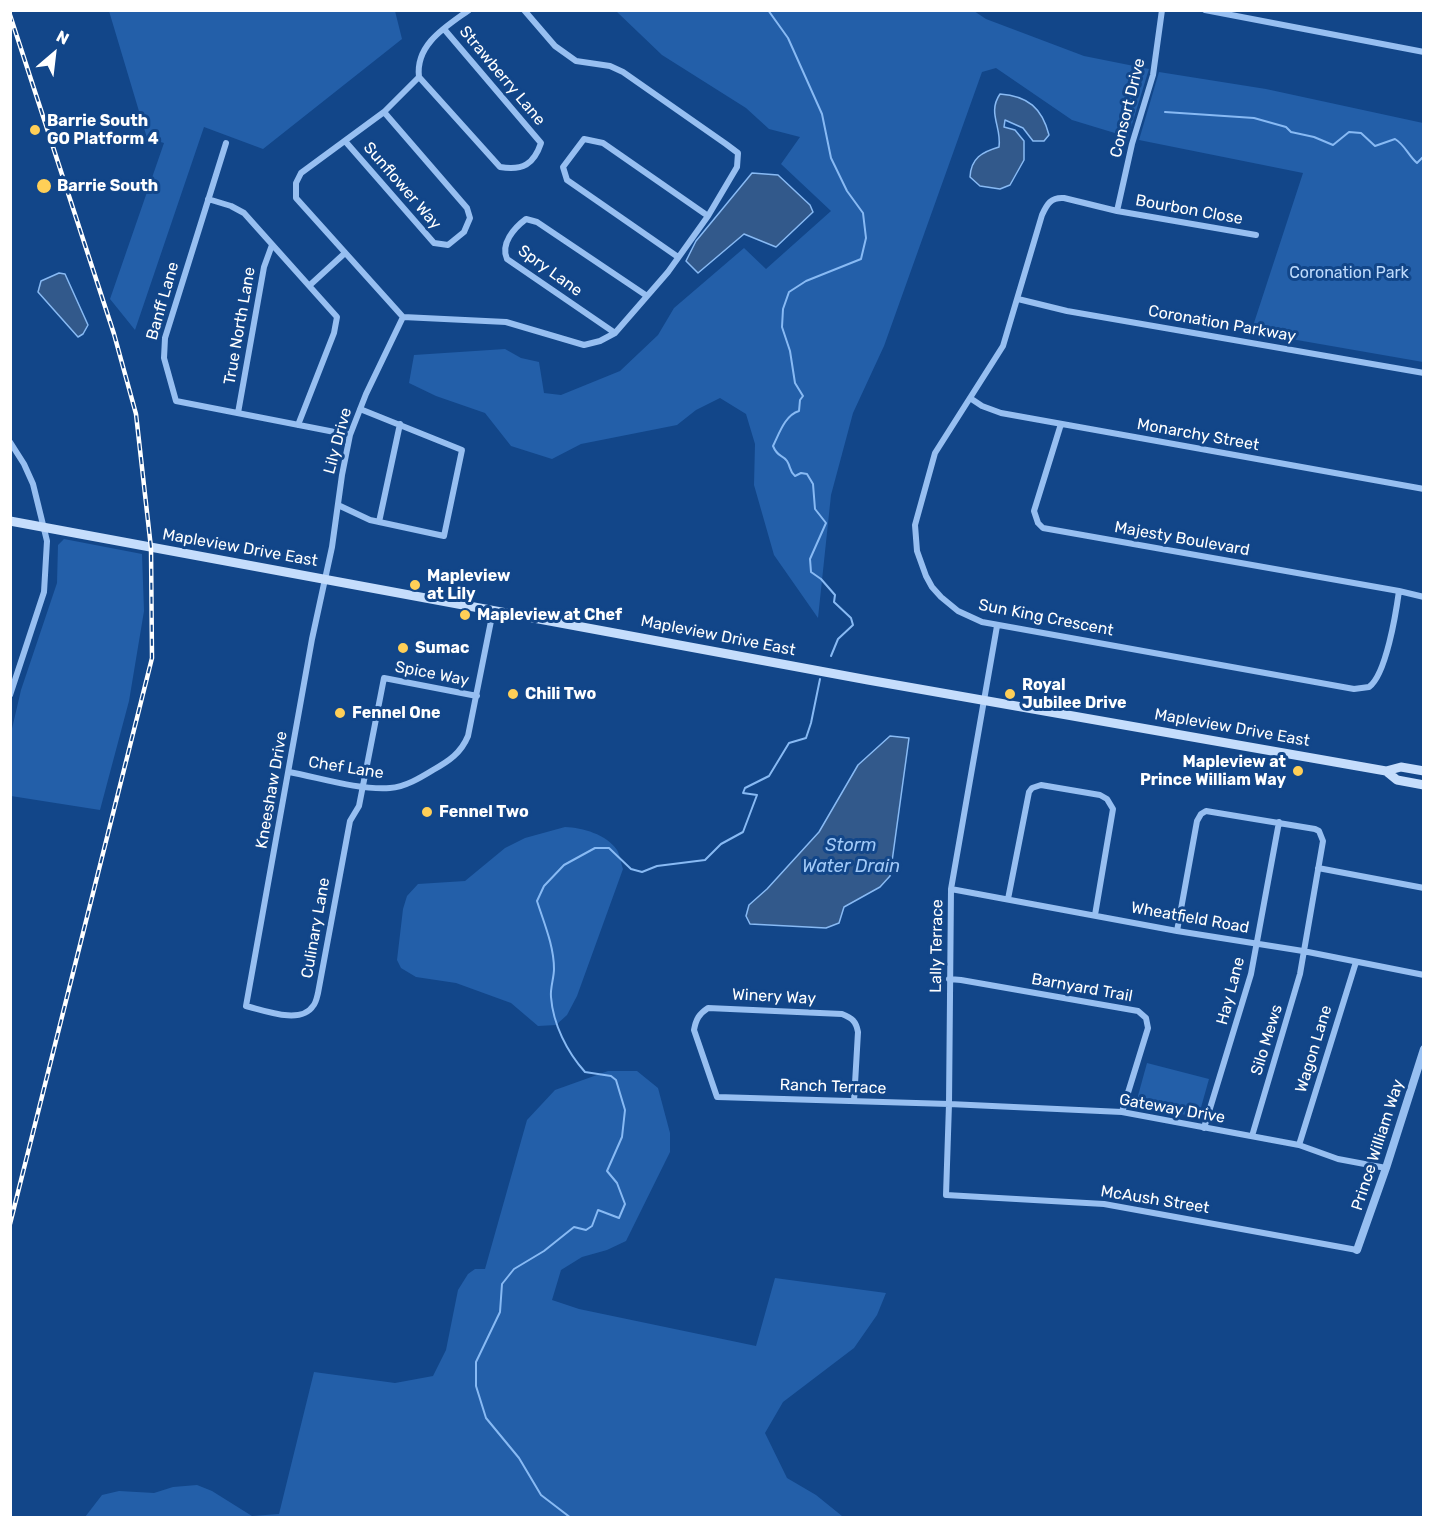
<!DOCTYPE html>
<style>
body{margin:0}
#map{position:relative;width:1434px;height:1528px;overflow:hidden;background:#124689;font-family:Rubik,sans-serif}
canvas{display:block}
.frame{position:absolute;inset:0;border:12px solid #fff;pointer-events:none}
.north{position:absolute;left:24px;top:24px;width:60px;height:60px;-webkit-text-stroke:4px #124689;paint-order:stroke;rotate:28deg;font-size:16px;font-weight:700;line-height:24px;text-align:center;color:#fff}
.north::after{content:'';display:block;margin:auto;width:21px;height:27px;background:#fff;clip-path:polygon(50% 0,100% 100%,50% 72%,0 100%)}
</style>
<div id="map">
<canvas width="1434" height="1528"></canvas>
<div class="frame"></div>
<div class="north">N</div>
</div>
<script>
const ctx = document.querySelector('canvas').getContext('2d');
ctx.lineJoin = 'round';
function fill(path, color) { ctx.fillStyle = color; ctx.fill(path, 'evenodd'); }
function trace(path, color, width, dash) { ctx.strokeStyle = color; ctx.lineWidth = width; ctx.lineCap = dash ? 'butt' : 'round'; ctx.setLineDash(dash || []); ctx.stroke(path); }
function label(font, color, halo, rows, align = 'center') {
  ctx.font = font + ' Rubik,sans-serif'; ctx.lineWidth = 6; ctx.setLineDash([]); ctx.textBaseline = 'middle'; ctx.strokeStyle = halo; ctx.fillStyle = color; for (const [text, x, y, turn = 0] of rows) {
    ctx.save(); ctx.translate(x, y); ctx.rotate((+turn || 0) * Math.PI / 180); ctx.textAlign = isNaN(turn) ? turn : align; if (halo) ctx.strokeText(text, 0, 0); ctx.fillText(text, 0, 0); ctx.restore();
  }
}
fill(new Path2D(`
 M 109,11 L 395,11 L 402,39 L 263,149 L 204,127 L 135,330 L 110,299 L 164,143 L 147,138 Z
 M 616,11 L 974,11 L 986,19 L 1084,56 L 1149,69 L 1128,137 L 1072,120 L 996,68 L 982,72 L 884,346 L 853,413 L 831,495 L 818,618 L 774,555 L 754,485 L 755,444 L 746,414 L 720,398 L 696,410 L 677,425 L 581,444 L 552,459 L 511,446 L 485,413 L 436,396 L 409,383 L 414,355 L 505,349 L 521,358 L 539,362 L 544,393 L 561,395 L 620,371 L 658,335 L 674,308 L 744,248 L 766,269 L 831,211 L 781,164 L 800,137 L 769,129 L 746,108 L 662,55 Z
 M 1159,72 L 1266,89 L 1423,123 L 1423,362 L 1251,332 L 1303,173 L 1139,140 Z
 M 64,539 L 142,554 L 144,611 L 129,701 L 100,810 L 11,796 L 11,733 L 21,690 L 57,583 L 58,545 Z
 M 565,827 C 583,828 606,834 617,850 C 620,855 621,863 623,869 L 577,996 L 567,1015 L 556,1025 L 538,1026 L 511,1003 L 456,983 L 416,977 L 401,968 L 397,960 L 403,909 L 407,896 L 418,884 L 465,881 L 505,848 L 525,838 Z
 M 1147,1063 L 1209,1079 L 1198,1118 L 1136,1103 Z
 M 608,1071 L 637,1071 L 658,1088 L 670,1133 L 670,1152 L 626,1241 L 607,1250 L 582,1257 L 561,1270 L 552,1300 L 579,1309 L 756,1346 L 775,1278 L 886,1293 L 877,1315 L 854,1348 L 783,1402 L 765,1433 L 787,1478 L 816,1495 L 842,1516 L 846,1517 L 85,1517 L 102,1495 L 119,1491 L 154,1493 L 173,1487 L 197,1485 L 212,1491 L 252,1516 L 279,1514 L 314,1372 L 395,1383 L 433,1376 L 446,1350 L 458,1290 L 468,1274 L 475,1269 L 485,1269 L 527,1120 L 555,1090 Z`), '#235fa9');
const water = new Path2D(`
 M 1000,94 C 1028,96 1042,108 1049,135 L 1044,141 L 1033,141 L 1023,128 L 1005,120 L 1004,127 L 1015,130 L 1024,141 L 1024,160 L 1010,185 L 1000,189 L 980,186 L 970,177 C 971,158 982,152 999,147 C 1002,127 987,113 1000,94 Z
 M 752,173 L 778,175 L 810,205 L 813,212 L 776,247 L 744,234 L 698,273 L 686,261 L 696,241 Z
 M 59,273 L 65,274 L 88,325 L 83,334 L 78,337 L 38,292 L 41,281 Z
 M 890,736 L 909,738 L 890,876 L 880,887 L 844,907 L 839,923 L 826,928 L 750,924 L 746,916 L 749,905 L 767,889 L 819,832 L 858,765 Z`);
fill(water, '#32598b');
trace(water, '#88baf4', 1.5);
trace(new Path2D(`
 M 768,10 L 788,38 L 822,114 L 831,158 L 847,191 L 863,213 L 866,238 L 861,259 L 806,281 L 789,292 L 783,309 L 782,327 L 790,351 L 795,383 L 803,396 L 800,400 L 799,411 C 785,415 779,434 773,446 C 778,458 782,454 787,461 C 791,467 789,471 795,476 L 801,473 L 807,474 L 813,484 L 815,509 L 826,523 L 810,559 L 811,572 L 821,579 L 835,595 L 834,602 L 851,618 L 853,625 L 838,639 L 831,656
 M 1165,112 L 1254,118 L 1286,127 L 1291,132 L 1314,137 L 1333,145 L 1349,132 L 1361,133 L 1375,146 L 1395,139 C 1405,145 1408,155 1417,163 L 1424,156
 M 571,1518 L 541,1495 L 519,1458 L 486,1418 L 476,1386 L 476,1362 L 500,1312 L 502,1284 L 514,1269 L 544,1251 L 574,1227 L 586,1230 L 592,1226 L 598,1210 L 619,1218 L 625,1204 L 617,1183 L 607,1171 L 622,1137 L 625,1110 L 616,1080 L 611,1076 L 585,1072 C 567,1052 553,1024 551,997 C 550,988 554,978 554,969 C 554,946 544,923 537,901 L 544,886 L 564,865 L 595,848 L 609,848 L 631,869 L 642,872 L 657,866 L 705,860 L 721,844 L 743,832 L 757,795 L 743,793 L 745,788 L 769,776 L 789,743 L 806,738 L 811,723 L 820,679`), '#88baf4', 2);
trace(new Path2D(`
 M 1205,10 L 1424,52
 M 419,77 L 500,167 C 523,171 534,164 541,143 L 444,29
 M 345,141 L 434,243 L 448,245 L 464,232 L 470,218 L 467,208 L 384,112
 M 226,143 L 165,338 L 164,358 L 176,401 L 350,435
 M 208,199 L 231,206 L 244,213 L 337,317 L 334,333 L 298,425
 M 1117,211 L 1132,144 L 1153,75 L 1162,10
 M 1256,235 L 1117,211 L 1064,198 C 1051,197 1047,204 1042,215 L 1003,346 L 935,453 L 915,525 L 917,551 L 926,576 L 932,587 L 941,597 L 958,611 L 982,622 L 1354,689 L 1369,687 C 1386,675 1396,613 1399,591
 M 678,257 L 567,180 L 563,167 L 584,139 L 603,143 L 708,216
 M 310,285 L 345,253
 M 1018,299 L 1067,311 L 1424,373
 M 403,317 L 366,394 L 350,435 L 342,475 L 332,547 L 312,639 L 246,1006 C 263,1010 301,1025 313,1006 C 316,1003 317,997 318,993 L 350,821 L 359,806 L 384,678 L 477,696
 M 403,317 L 506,322 L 584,345 L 600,341 L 615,333 L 668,272 L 708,216 L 737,167 L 738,153 L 726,144 L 623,72 L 610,66 L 576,61 L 555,46 L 524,10
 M 403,317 L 296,198 L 296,183 L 301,173 L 384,112 L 419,77 C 415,44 447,26 469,10
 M 615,333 L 507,259 C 500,244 514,228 526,219 L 537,222 L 647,296
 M 970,398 L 982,406 L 1001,413 L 1424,489
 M 238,413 L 264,267 L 272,245
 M 1061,424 L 1034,511 L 1038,523 L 1043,528 L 1399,591 L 1424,597
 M 10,442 L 24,464 L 33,484 L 47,541 L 44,592 L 10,695
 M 338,505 L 370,520 L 444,536 L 462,450 L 360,409
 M 379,522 L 400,424
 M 997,626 L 951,889 L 949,1104 L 946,1195 L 1104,1204 L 1357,1250
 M 289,772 C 321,778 357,790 390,788 C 405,787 420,778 433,770 C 449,761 461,753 468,736 L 493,611
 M 1318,868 L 1424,888
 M 951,889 L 1177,931 L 1303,951 L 1424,975
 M 1008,899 L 1029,792 L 1032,788 L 1041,785 L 1100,795 L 1107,799 L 1113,809 L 1095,915
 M 1177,931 L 1197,821 L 1201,814 L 1206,811 L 1315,829 L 1319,831 L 1323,841 L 1300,974 L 1252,1136
 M 949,979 L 961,980 L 1138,1011 L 1146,1018 L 1148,1028 L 1122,1112
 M 854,1101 L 858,1032 C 856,1021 852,1018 842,1014 L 708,1008 C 699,1014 696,1019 694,1030 L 717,1097 L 949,1104 L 1122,1112 L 1299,1145 L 1338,1159 L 1386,1168
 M 1204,1128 L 1251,974 L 1279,822
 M 1299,1145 L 1356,962`), '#97bff1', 6);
trace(new Path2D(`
 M 1357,1250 L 1386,1168 L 1424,1049`), '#97bff1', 8);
trace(new Path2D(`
 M 10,521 L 868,680 L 1386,771 L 1401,767 L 1424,771
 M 1386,771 L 1397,780 L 1424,785`), '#c5ddfc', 9);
const rail = new Path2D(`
 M 10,15 L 114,334 L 136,414 L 151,548 L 152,658 L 10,1224`);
trace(rail, '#fff', 4.5);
trace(rail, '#124689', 2, [7]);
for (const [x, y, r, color] of [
 [35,130,6,"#ffcf57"],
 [44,186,8,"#ffcf57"],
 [415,585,6,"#ffcf57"],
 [465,615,6,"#ffcf57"],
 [403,648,6,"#ffcf57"],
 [513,694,6,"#ffcf57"],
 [1010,694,6,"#ffcf57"],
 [340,713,6,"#ffcf57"],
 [1298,771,6,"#ffcf57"],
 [427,812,6,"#ffcf57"]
]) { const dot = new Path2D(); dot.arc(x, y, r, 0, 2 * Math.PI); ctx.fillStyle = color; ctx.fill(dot); trace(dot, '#124689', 2); }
label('16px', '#fff', '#124689', [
 ["Strawberry Lane",502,76,50],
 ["Consort Drive",1128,108,-76],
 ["Sunflower Way",402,186,49],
 ["Bourbon Close",1189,210,10],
 ["Spry Lane",550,271,36],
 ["Banff Lane",163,301,-74],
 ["Coronation Parkway",1222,324,10],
 ["True North Lane",240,326,-80],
 ["Monarchy Street",1198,435,10],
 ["Lily Drive",338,441,-75],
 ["Majesty Boulevard",1182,539,10],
 ["Mapleview Drive East",240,548,10],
 ["Sun King Crescent",1046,618,11],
 ["Mapleview Drive East",718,636,11],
 ["Spice Way",432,674,11],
 ["Mapleview Drive East",1232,728,10],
 ["Chef Lane",346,768,9],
 ["Kneeshaw Drive",272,790,-80],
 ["Wheatfield Road",1190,918,10],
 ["Culinary Lane",316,928,-80],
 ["Lally Terrace",937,946,-89],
 ["Barnyard Trail",1082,988,10],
 ["Hay Lane",1231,991,-75],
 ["Winery Way",774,997,3],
 ["Silo Mews",1267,1040,-73],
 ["Wagon Lane",1314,1049,-73],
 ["Ranch Terrace",833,1087,2],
 ["Gateway Drive",1172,1109,10],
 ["Prince William Way",1378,1145,-72],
 ["McAush Street",1155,1200,9]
]);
label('bold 16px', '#fff', '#124689', [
 ["Barrie South",47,121],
 ["GO Platform 4",47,139],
 ["Barrie South",57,186],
 ["Mapleview",427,576],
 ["at Lily",427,594],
 ["Mapleview at Chef",477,615],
 ["Sumac",415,648],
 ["Royal",1022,685],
 ["Jubilee Drive",1022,703],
 ["Chili Two",525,694],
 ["Fennel One",352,713],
 ["Mapleview at",1286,762,"right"],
 ["Prince William Way",1286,780,"right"],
 ["Fennel Two",439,812]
], 'left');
label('16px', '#bddafc', '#124689', [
 ["Coronation Park",1349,273]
]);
label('italic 18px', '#a2caf8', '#124689', [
 ["Storm",851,846],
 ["Water Drain",851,867]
]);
</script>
